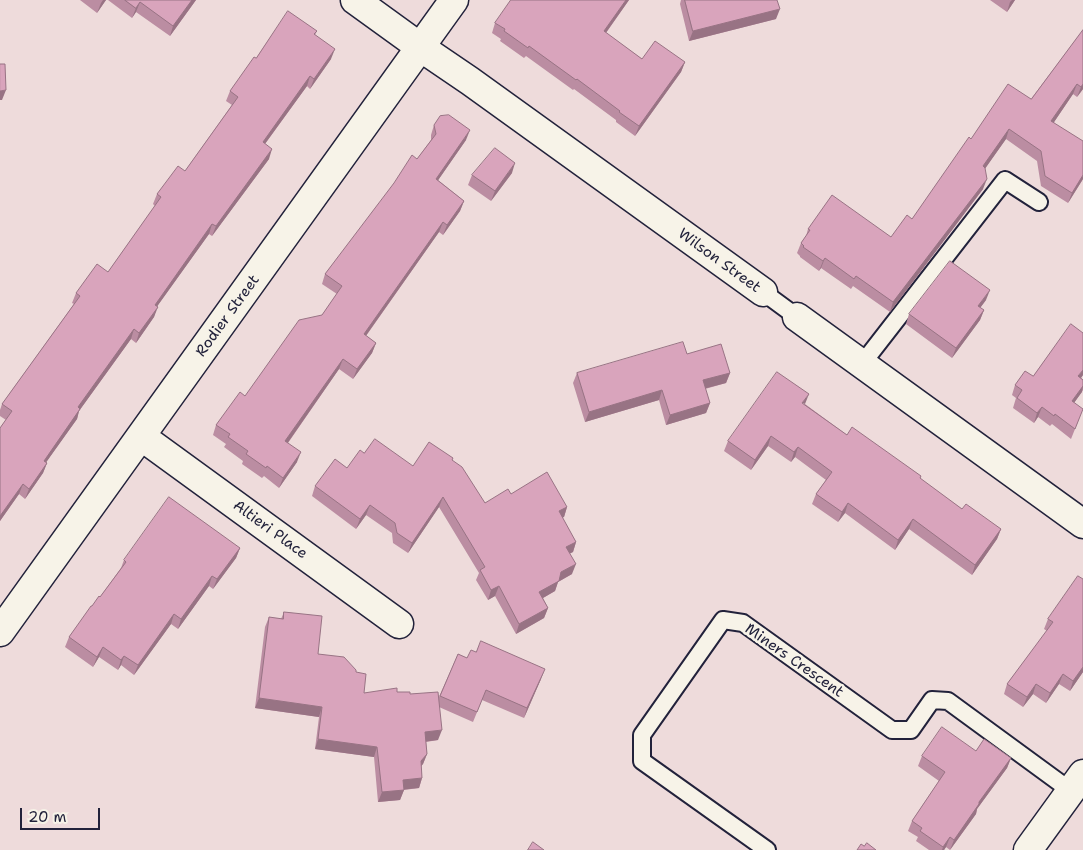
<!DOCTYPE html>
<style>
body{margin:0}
#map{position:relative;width:1083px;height:850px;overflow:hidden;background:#eedbdb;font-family:"Shantell Sans",sans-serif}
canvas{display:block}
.scale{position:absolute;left:20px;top:808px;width:80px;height:22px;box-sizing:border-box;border:2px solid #22223b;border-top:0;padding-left:6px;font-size:15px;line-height:18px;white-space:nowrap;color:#22223b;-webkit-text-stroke:4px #f7f3e8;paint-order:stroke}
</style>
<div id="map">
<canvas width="1083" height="850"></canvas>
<div class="scale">20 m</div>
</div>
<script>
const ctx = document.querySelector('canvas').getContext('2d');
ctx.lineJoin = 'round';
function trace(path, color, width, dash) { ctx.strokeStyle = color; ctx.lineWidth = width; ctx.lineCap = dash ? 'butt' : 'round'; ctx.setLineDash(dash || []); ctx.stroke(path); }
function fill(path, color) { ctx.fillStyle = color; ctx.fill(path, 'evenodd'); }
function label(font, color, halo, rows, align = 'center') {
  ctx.font = font + ' "Shantell Sans",sans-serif'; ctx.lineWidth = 5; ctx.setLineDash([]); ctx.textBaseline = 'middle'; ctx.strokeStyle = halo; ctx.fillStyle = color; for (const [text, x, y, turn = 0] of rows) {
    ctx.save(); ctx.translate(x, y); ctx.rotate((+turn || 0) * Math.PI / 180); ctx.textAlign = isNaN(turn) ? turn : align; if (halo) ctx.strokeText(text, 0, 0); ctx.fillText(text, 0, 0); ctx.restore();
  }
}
const service = new Path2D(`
 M 763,292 L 797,317
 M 862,364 L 1005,180 L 1039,202
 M 767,850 L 642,761 L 642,735 L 723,620 L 743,623 L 892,730 L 911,730 L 932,700 L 948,701 L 1071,791`);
const minor = new Path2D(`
 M 355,0 L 420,47 L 470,81 L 763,292
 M 797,317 L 1083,524
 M 142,437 L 399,624
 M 0,632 L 454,0
 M 1028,850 L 1083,774`);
trace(service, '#22223b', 20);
trace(minor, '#22223b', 31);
trace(service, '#f7f3e8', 16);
trace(minor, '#f7f3e8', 28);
fill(new Path2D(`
 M 80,0 L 106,0 L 97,13 Z
 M 108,0 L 196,0 L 170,36 L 136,12 L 132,18 Z
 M 511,0 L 629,0 L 606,33 L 642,59 L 685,62 L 681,72 L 635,136 L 616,122 L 616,120 L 574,89 L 573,90 L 526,56 L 524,58 L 500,41 L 501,39 L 492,33 L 495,23 Z
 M 681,0 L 777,0 L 776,19 L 689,41 L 680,4 Z
 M 990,0 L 1015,0 L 1007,12 Z
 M 1083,30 L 1083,89 L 1077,97 L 1073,94 L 1054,122 L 1083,179 L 1068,203 L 1041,186 L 1037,161 L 1006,139 L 985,168 L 983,189 L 890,312 L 853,286 L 851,289 L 821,268 L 819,271 L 800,257 L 800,256 L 797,253 L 801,243 L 806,236 L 808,229 L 891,237 L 912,219 L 971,139 L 1031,99 Z
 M 317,31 L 315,35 L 331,59 L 310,89 L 307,86 L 265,144 L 269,159 L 212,236 L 209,234 L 157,306 L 154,317 L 136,343 L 131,339 L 79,411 L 77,419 L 46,462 L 47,463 L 43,473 L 25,499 L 19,494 L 0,521 L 0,428 L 6,420 L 0,416 L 0,410 L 2,404 L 74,304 L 72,303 L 76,293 L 108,272 L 155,206 L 153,204 L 157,194 L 185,171 L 232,105 L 226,101 L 230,91 L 256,58 Z
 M 434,125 L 466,140 L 438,180 L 464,201 L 460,211 L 443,235 L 439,232 L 366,336 L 376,343 L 372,353 L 353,379 L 339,369 L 288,443 L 297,462 L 279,488 L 264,476 L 262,478 L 242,464 L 243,461 L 224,447 L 226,444 L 213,435 L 216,425 L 245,396 L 322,315 L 337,294 L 322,284 L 325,274 L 417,159 L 431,140 L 431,135 Z
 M 512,173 L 491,201 L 468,185 L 472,175 Z
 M 986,300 L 980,308 L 984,310 L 980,320 L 952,358 L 906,324 L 909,314 Z
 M 687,354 L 730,373 L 726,383 L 705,389 L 710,403 L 706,413 L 666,425 L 659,400 L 585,422 L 573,383 L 577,373 Z
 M 1083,375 L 1081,378 L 1083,380 L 1083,390 L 1074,403 L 1079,419 L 1071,439 L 1052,424 L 1050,426 L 1038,417 L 1034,423 L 1013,408 L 1016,398 L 1012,395 L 1015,385 L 1033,376 Z
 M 805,404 L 847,435 L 921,476 L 920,479 L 962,509 L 1001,529 L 997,539 L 972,575 L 909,529 L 895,550 L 845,513 L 838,522 L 812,504 L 816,494 L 826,480 L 795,457 L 791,462 L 768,446 L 751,470 L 724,451 L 728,441 Z
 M 453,458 L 452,460 L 485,503 L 511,494 L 567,507 L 564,517 L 562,517 L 576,542 L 573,552 L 570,553 L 572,574 L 558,582 L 555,591 L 543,598 L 548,608 L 544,618 L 516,634 L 495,596 L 488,600 L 476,580 L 479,573 L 439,507 L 408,553 L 393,543 L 392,533 L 366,515 L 356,529 L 312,496 L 315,486 L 347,468 L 413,466 Z
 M 240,548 L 236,558 L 213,589 L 209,586 L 178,629 L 171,624 L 134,675 L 121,665 L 118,670 L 99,657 L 93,667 L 65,647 L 69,637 L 92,606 L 100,597 L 121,568 L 124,560 Z
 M 1078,576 L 1083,672 L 1070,691 L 1059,684 L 1046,703 L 1033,694 L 1023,707 L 1004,694 L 1007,684 L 1047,631 L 1044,629 L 1048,619 Z
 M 284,612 L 318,654 L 356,672 L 364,693 L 397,692 L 410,694 L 438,699 L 458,654 L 467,658 L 541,679 L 524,718 L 482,700 L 473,722 L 439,707 L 438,740 L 426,742 L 427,754 L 423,764 L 421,766 L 422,778 L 419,788 L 404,790 L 400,800 L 378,802 L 374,757 L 315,749 L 319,717 L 255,708 L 265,627 L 269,617 L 281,619 Z
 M 976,751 L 1011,758 L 1007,768 L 977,809 L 976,814 L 950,850 L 946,847 L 944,850 L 929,850 L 916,841 L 918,837 L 908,831 L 912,821 L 939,781 L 918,766 L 922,756 Z`), '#bb8da2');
fill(new Path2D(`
 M 103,0 L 106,0 L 97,13 L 101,3 Z
 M 192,0 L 196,0 L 170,36 L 173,26 Z
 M 626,0 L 629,0 L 600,41 L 604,31 Z
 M 1012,0 L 1015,0 L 1007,12 L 1010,2 Z
 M 140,2 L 136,12 L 132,18 L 136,8 Z
 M 780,9 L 776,19 L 689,41 L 693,31 Z
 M 335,49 L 331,59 L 310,89 L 314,79 Z
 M 685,62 L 681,72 L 635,136 L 639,126 Z
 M 310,76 L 307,86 L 259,152 L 263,142 Z
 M 1077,84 L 1073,94 L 1048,131 L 1051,121 Z
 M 1083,84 L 1083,89 L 1077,97 L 1081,87 Z
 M 6,90 L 2,100 L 0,100 L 0,91 Z
 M 1009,129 L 1006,139 L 980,176 L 983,166 Z
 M 470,130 L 466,140 L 432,189 L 436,179 Z
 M 272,149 L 269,159 L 212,236 L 216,226 Z
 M 515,163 L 512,173 L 491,201 L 495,191 Z
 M 1083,175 L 1083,179 L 1068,203 L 1072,193 Z
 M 987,179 L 983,189 L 890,312 L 893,302 Z
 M 464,201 L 460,211 L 443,235 L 447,225 Z
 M 443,222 L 439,232 L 360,344 L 364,334 Z
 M 212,224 L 209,234 L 151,315 L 155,305 Z
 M 825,258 L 821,268 L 819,271 L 823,261 Z
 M 990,290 L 986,300 L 974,316 L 978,306 Z
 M 158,307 L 154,317 L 136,343 L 139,333 Z
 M 984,310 L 980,320 L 952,358 L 956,348 Z
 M 134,329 L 131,339 L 79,411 L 77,419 L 40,471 L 44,461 L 78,407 Z
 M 376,343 L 372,353 L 353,379 L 357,369 Z
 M 343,359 L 339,369 L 282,451 L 285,441 Z
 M 1083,370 L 1083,375 L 1075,386 L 1078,376 Z
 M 730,373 L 726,383 L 699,390 L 703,380 Z
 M 1083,386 L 1082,392 L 1068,411 L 1072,401 Z
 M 662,390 L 659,400 L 585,422 L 589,412 Z
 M 809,394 L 805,404 L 802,403 Z
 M 710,403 L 706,413 L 666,425 L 670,415 Z
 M 1042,407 L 1038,417 L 1034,423 L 1037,413 Z
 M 771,436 L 768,446 L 751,470 L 755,460 Z
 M 798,447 L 795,457 L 791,462 L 794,452 Z
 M 301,452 L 297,462 L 279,488 L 283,478 Z
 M 47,463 L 43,473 L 25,499 L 29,489 Z
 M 23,484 L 19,494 L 0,521 L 0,516 Z
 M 443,497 L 439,507 L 408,553 L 412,543 Z
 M 848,503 L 845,513 L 838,522 L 842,512 Z
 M 370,505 L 366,515 L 356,529 L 360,519 Z
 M 567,507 L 564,517 L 556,521 L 559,511 Z
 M 913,519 L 909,529 L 895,550 L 898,540 Z
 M 1001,529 L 997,539 L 972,575 L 975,565 Z
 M 576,542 L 573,552 L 563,557 L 566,547 Z
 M 240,548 L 236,558 L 213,589 L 217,579 Z
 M 576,564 L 572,574 L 558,582 L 555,591 L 536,602 L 539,592 L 561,572 Z
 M 212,576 L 209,586 L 178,629 L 181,619 Z
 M 499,586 L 495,596 L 488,600 L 491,590 Z
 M 548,608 L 544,618 L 516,634 L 519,624 Z
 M 174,614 L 171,624 L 134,675 L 138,665 Z
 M 103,647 L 99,657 L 93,667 L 97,657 Z
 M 124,656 L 121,665 L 118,670 L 121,660 Z
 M 1083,667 L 1083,672 L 1070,691 L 1073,681 Z
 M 545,669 L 541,679 L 524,718 L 527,708 Z
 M 1063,674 L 1059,684 L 1046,703 L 1050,693 Z
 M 1036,684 L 1033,694 L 1023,707 L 1027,697 Z
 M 259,698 L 322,707 L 319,717 L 255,708 Z
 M 442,730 L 438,740 L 422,742 L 425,732 Z
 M 318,739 L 377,747 L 374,757 L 315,749 Z
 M 427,754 L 423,764 L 417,771 L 421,761 Z
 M 1011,758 L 1007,768 L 977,809 L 976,814 L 950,850 L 954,840 L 979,802 Z
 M 422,778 L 419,788 L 399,790 L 403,780 Z
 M 404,790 L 400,800 L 378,802 L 382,792 Z
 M 950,837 L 946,847 L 944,850 L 942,850 L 943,847 Z`), '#987384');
const building = new Path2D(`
 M 125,0 L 192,0 L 173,26 L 140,2 L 136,8 Z
 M 511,0 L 626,0 L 604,31 L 642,59 L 655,41 L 685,62 L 639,126 L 619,112 L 620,111 L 577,79 L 576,80 L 529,46 L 528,48 L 504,31 L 505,29 L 495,23 Z
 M 685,0 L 777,0 L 780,9 L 693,31 Z
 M 288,11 L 317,31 L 314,34 L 335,49 L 314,79 L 310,76 L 263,142 L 272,149 L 216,226 L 212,224 L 155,305 L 158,307 L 139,333 L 134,329 L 78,407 L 80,409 L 44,461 L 47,463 L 29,489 L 23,484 L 0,516 L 0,428 L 12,411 L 2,404 L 80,296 L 76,293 L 97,264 L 108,272 L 161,197 L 157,194 L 178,166 L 185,171 L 238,97 L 230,91 L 254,57 L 256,58 Z
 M 1083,30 L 1083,84 L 1081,87 L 1077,84 L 1051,121 L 1083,141 L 1083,175 L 1072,193 L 1045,176 L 1041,151 L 1009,129 L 983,166 L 985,168 L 987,179 L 893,302 L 856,276 L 854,279 L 825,258 L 823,261 L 803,247 L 804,246 L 801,243 L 810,230 L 808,229 L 832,195 L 891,237 L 907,215 L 912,219 L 969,137 L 971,139 L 1008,84 L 1031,99 Z
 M 0,64 L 5,64 L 6,90 L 0,91 Z
 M 449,115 L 470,130 L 436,179 L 464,201 L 447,225 L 443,222 L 364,334 L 376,343 L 357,369 L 343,359 L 285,441 L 301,452 L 283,478 L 267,466 L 266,468 L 246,454 L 248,451 L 228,437 L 230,434 L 216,425 L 240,392 L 245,396 L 299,320 L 322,315 L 342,286 L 325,274 L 394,183 L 412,155 L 417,159 L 436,134 L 434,125 L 440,116 Z
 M 495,148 L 515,163 L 495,191 L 472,175 Z
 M 950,261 L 990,290 L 978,306 L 984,310 L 956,348 L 909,314 Z
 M 1071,324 L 1083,333 L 1083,370 L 1078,376 L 1083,380 L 1083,386 L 1072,401 L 1083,409 L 1075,429 L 1055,414 L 1054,416 L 1042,407 L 1037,413 L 1017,398 L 1022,390 L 1015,385 L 1025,371 L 1033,376 Z
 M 683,342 L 687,354 L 721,344 L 730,373 L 703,380 L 710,403 L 670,415 L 662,390 L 589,412 L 577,373 Z
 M 777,372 L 809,394 L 802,403 L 847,435 L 852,427 L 921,476 L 920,478 L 962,509 L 966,504 L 1001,529 L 975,565 L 913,519 L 898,540 L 848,503 L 842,512 L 816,494 L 832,472 L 798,447 L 794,452 L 771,436 L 755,460 L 728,441 Z
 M 375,439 L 413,466 L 429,442 L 453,458 L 452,460 L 462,467 L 485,503 L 508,489 L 511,494 L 547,472 L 567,507 L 559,511 L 576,542 L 566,547 L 576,564 L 561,572 L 559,581 L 539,592 L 548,608 L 519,624 L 499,586 L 491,590 L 480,570 L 485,567 L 443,497 L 412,543 L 397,533 L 395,523 L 370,505 L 360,519 L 315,486 L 335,459 L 347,468 L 360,450 L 364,453 Z
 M 169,497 L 240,548 L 217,579 L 212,576 L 181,619 L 174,614 L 138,665 L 124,656 L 121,660 L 103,647 L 97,657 L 69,637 L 91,606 L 92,606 L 99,596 L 100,597 L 126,562 L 124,560 Z
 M 1078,576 L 1083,579 L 1083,667 L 1073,681 L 1063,674 L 1050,693 L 1036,684 L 1027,697 L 1007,684 L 1053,622 L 1048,619 Z
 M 284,612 L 322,616 L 318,654 L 344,657 L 356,670 L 356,672 L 366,674 L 364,693 L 397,688 L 397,692 L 410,692 L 410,694 L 438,692 L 442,730 L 425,732 L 427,754 L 421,761 L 422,778 L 403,780 L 404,790 L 382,792 L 377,747 L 318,739 L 322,707 L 259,698 L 269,617 L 283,619 Z
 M 481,641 L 545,669 L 527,708 L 486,690 L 477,712 L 440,696 L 458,654 L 467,658 L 471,650 L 476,652 Z
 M 942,727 L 976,751 L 984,739 L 1011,758 L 979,802 L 979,804 L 954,840 L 950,837 L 943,847 L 920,831 L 922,828 L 912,821 L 945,772 L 922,756 Z
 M 533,842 L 544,850 L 528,850 Z
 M 867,843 L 876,850 L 857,850 L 861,844 L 864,846 Z`);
fill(building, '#d9a4bc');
trace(building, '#987384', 1);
label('15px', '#22223b', '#f7f3e8', [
 ["Wilson Street",719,261,36],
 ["Rodier Street",228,316,-54],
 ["Altieri Place",270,530,36],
 ["Miners Crescent",794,661,35]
]);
</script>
